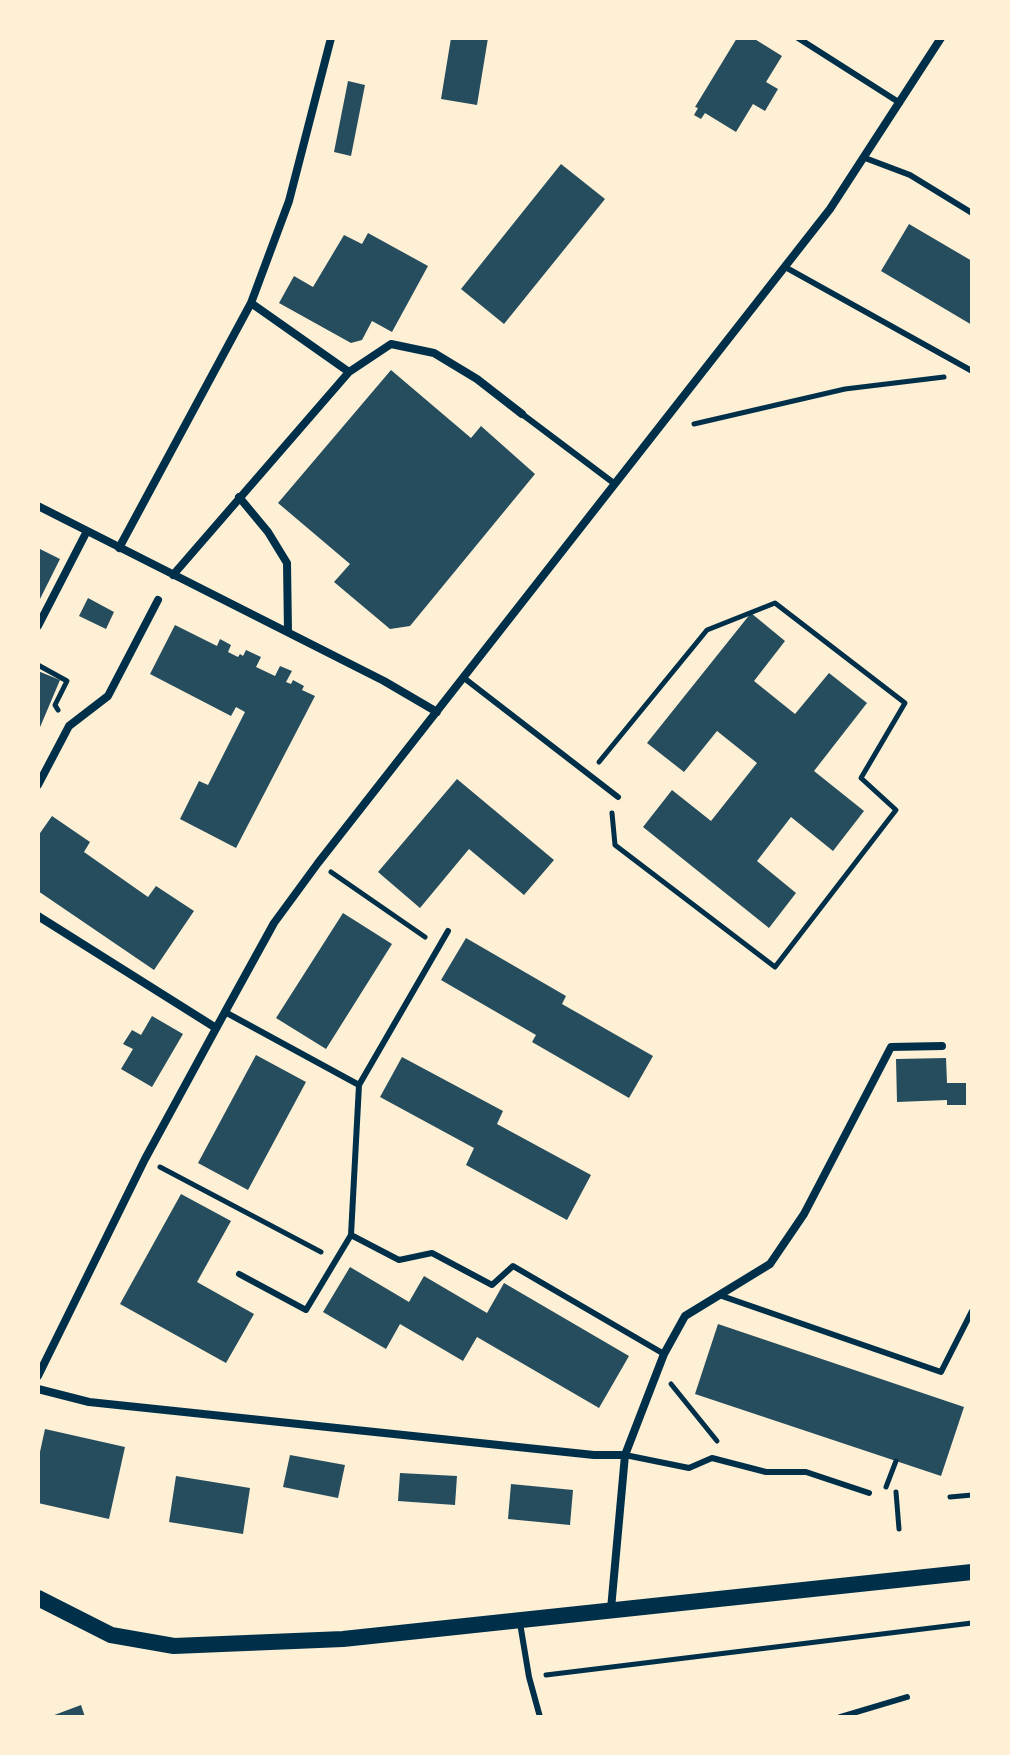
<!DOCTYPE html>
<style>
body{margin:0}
#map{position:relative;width:1010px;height:1755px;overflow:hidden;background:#fdf0d5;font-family:Cabin,sans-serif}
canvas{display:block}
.frame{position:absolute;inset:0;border:40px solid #fdf0d5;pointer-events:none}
</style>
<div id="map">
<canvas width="1010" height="1755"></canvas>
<div class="frame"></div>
</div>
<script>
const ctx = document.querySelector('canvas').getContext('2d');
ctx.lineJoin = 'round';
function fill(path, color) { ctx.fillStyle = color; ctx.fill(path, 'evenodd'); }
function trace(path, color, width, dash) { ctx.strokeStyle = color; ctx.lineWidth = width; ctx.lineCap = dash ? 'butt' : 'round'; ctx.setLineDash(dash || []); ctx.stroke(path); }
fill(new Path2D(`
 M 451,38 L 488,38 L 477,105 L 441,99 Z
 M 737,38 L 753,38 L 782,56 L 766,82 L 778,89 L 765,111 L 753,104 L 736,132 L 705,113 L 701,119 L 694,115 L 698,108 L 695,107 Z
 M 348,81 L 365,85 L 351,156 L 334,152 Z
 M 561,164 L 605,199 L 504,324 L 461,289 Z
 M 909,224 L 972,261 L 972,325 L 881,271 Z
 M 368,233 L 428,266 L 392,332 L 372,321 L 362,340 L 351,343 L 279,303 L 294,276 L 313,287 L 344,235 L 362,244 Z
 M 391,370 L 471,438 L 481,426 L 535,474 L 410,626 L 390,629 L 334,582 L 350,564 L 278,503 Z
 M 38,548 L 60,559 L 38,603 Z
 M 88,598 L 114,612 L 106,629 L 79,616 Z
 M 751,613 L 785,641 L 754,681 L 795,714 L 829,673 L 867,703 L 814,771 L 864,811 L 833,851 L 791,817 L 757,861 L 796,893 L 769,928 L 643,827 L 672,790 L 711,821 L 757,763 L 717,731 L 684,772 L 647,743 Z
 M 175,625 L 217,646 L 220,639 L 231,645 L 228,652 L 238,657 L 240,654 L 243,656 L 246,650 L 261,657 L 256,667 L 275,676 L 280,666 L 292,671 L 286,682 L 291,684 L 293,680 L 304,686 L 302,690 L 315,696 L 236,848 L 180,819 L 199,781 L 208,785 L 245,712 L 236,707 L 231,716 L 150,674 Z
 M 38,671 L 60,680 L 38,732 Z
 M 457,779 L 554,860 L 524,895 L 469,849 L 420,908 L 378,872 Z
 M 52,816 L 90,842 L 84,852 L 148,897 L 156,886 L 194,911 L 154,970 L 38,891 L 38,836 Z
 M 343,913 L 392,944 L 326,1049 L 276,1018 Z
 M 466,938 L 566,996 L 562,1004 L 653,1056 L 629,1098 L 532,1042 L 536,1035 L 441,980 Z
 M 152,1016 L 183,1034 L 152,1087 L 121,1069 L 133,1049 L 123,1044 L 132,1030 L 141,1035 Z
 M 256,1055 L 306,1082 L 248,1190 L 198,1163 Z
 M 402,1057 L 503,1111 L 497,1124 L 591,1175 L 567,1220 L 466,1165 L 474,1148 L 380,1097 Z
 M 946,1058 L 947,1083 L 966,1083 L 966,1105 L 947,1105 L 947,1100 L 897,1102 L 896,1059 Z
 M 181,1194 L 231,1221 L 197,1282 L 254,1314 L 226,1363 L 120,1304 Z
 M 350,1267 L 409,1302 L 424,1276 L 487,1313 L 504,1283 L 629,1356 L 599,1408 L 477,1337 L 463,1361 L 400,1324 L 386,1349 L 323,1312 Z
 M 718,1324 L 964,1407 L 941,1476 L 695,1394 Z
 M 45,1429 L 125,1447 L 109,1519 L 38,1503 L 38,1461 Z
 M 290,1455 L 345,1465 L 338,1498 L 283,1487 Z
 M 400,1473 L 457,1476 L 455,1505 L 398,1501 Z
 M 176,1476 L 250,1488 L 243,1534 L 169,1522 Z
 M 511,1484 L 573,1490 L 570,1525 L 508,1519 Z
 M 81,1705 L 85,1717 L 49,1717 Z`), '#264d5e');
trace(new Path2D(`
 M 694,424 L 845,389 L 944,377
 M 38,665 L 67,681 L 55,705 L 58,710
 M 599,762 L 707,630 L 775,603 L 905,703 L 861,778 L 896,810 L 775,967 L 615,845 L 612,813
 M 331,872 L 425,937
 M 160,1167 L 321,1252
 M 671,1384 L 717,1441
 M 886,1487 L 896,1461
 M 896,1492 L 899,1529
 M 950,1497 L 972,1495
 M 546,1675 L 972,1623`), '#003049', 5);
trace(new Path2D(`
 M 798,38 L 900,103
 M 865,158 L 910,175 L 972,213
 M 785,267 L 972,371
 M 522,414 L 615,484
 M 464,678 L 618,797
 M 225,1012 L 359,1085 L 351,1235 L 399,1260 L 432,1253 L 492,1285 L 513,1266 L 664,1354
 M 359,1085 L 448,931
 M 239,1274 L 306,1310 L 351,1235
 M 719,1295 L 941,1372 L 972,1311
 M 625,1455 L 689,1468 L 712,1458 L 766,1472 L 806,1472 L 869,1493
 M 520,1623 L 529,1677 L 540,1717
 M 840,1717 L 907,1697`), '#003049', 6);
trace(new Path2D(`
 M 251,303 L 349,372
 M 239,497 L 268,532 L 287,563 L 288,632
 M 38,506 L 384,681 L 437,712
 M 119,548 L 251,303 L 289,201 L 331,38
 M 173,575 L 349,372 L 391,344 L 434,353 L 477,379 L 522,414
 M 38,626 L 87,531
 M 38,785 L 69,726 L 108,696 L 158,600
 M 38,916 L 216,1028
 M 38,1376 L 145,1159 L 225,1012 L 274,923 L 318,863 L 830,209 L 941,38
 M 38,1389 L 89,1402 L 594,1455 L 625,1455
 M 611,1609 L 625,1455 L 664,1354 L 685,1316 L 770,1264 L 804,1214 L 891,1047 L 942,1046`), '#003049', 8);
trace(new Path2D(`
 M 38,1598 L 111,1635 L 174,1646 L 343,1639 L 972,1572`), '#003049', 16);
</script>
